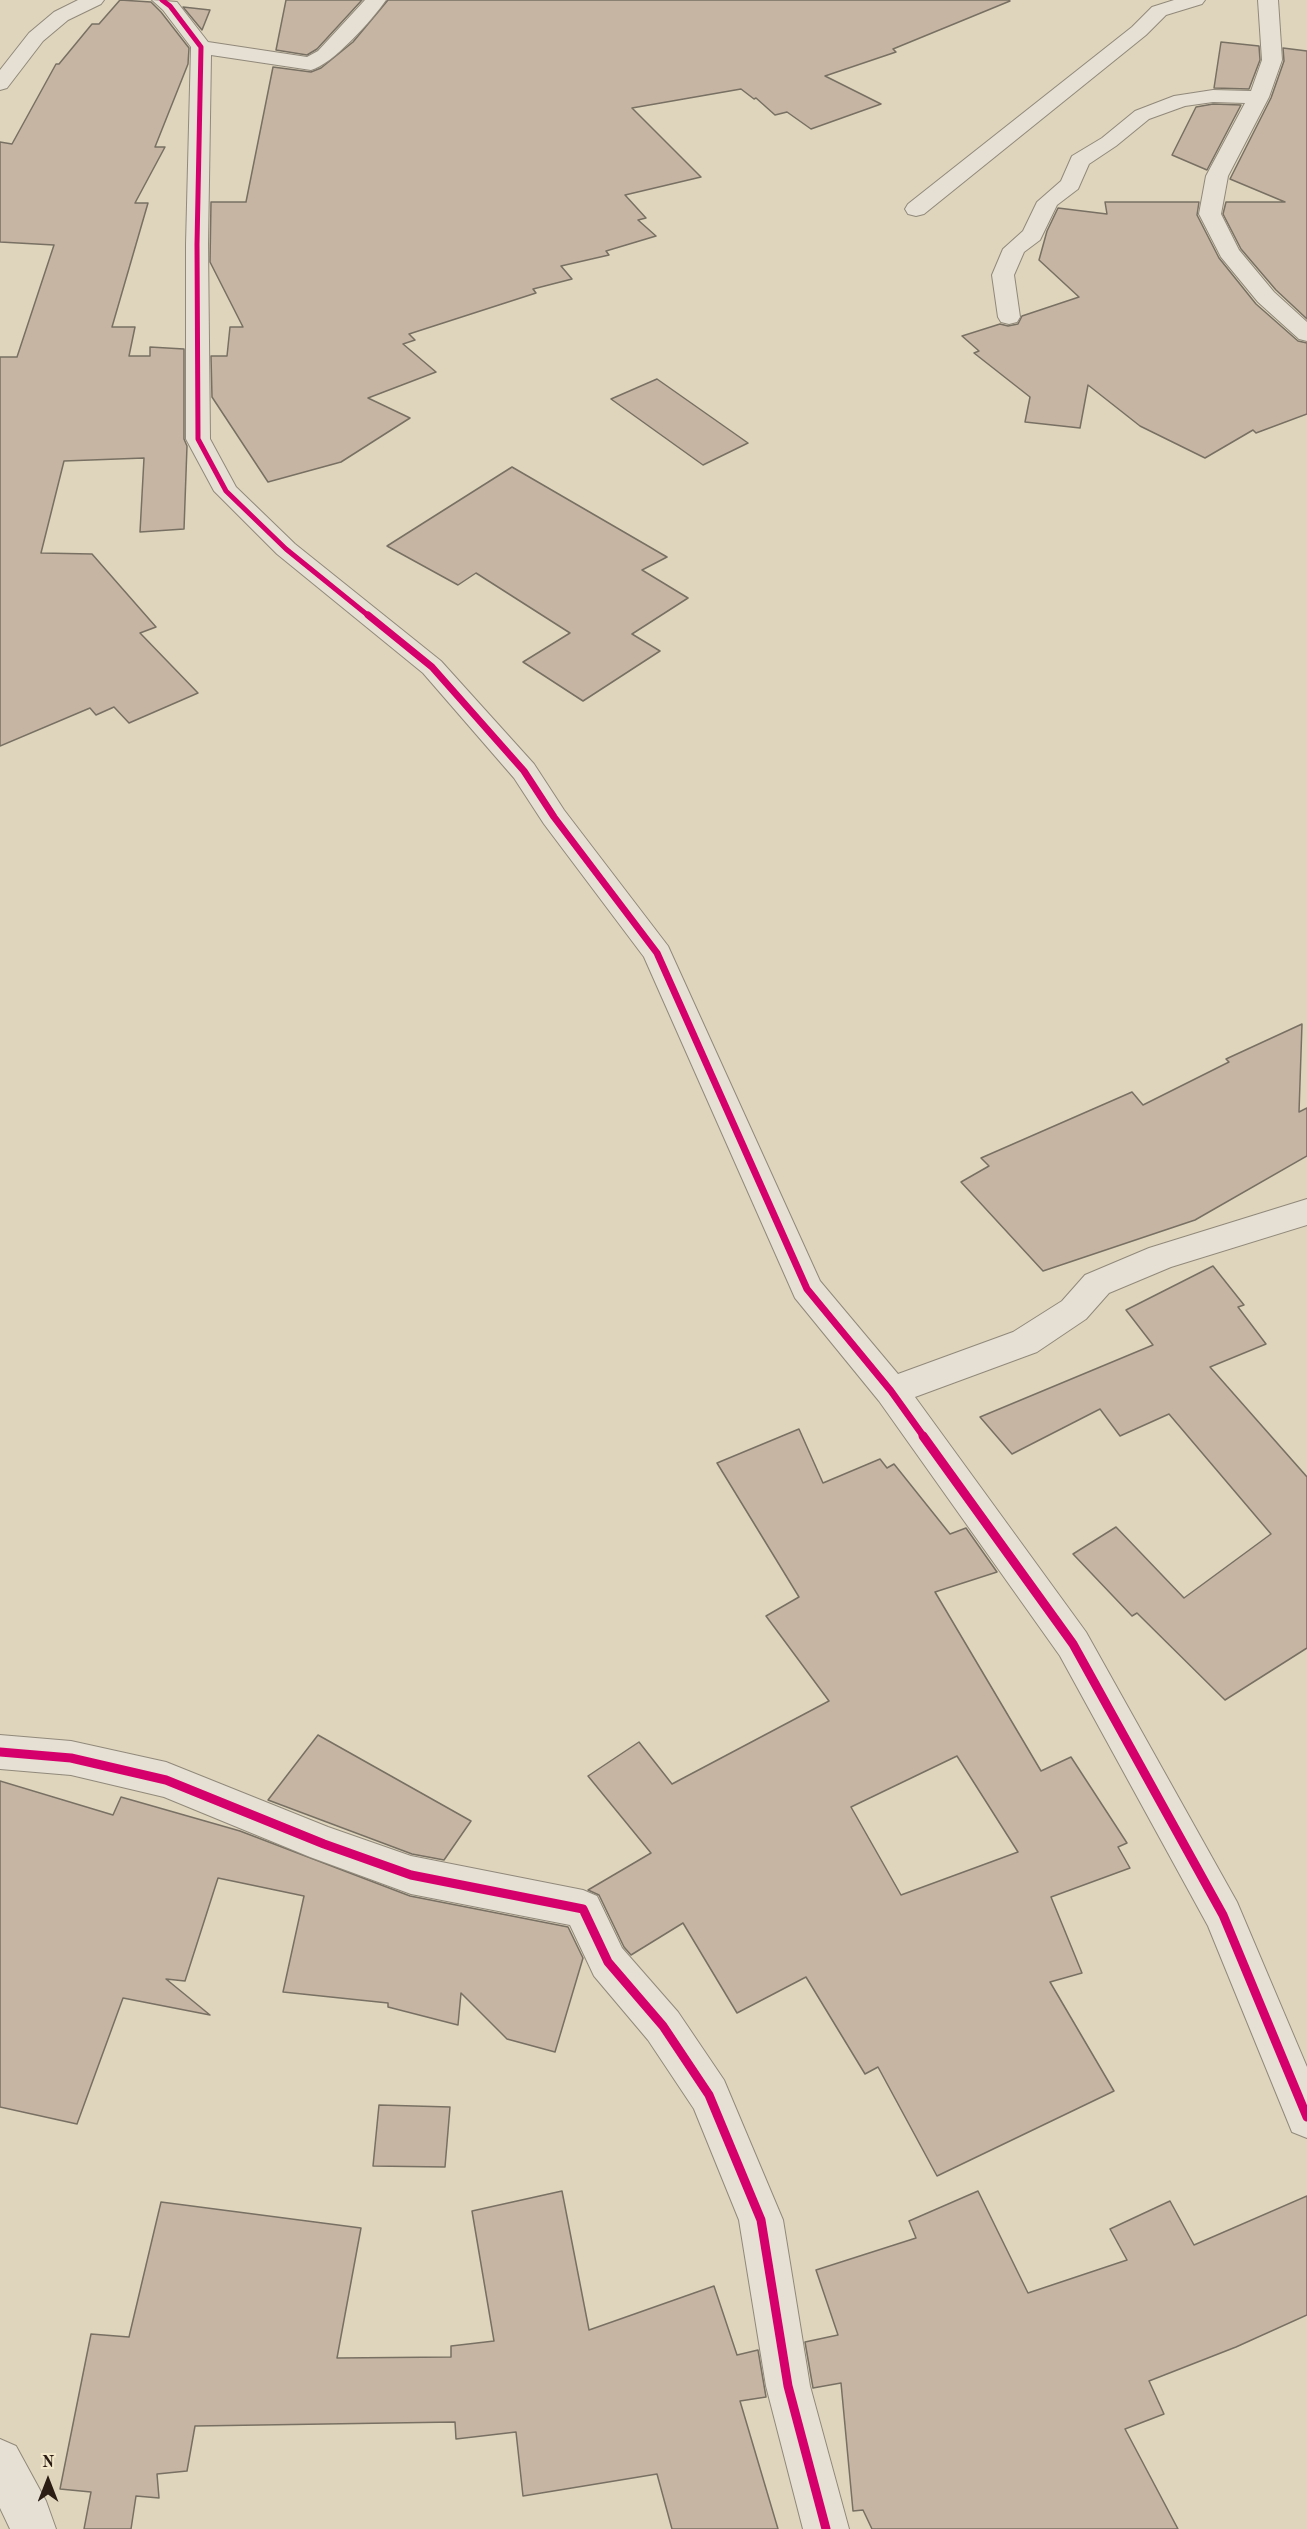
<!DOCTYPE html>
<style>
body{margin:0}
#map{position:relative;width:1307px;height:2529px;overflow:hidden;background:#dfd5bc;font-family:"Old Standard TT",serif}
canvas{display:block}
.north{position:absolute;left:18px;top:2451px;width:60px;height:60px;-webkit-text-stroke:4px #f3e8ca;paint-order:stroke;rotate:0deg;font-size:16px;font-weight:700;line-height:24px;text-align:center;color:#2b1c14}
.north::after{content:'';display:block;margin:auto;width:21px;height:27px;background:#2b1c14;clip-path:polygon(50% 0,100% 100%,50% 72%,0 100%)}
</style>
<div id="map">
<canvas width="1307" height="2529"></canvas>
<div class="north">N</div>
</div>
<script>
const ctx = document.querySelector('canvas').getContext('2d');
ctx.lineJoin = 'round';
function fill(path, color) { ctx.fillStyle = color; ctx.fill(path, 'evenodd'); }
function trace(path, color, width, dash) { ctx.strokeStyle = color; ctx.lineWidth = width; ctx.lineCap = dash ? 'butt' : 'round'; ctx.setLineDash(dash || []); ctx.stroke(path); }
const building = new Path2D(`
 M 120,0 L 151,2 L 161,12 L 189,48 L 188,64 L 155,147 L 165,147 L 135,203 L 148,203 L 112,327 L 135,327 L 129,356 L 150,356 L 150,347 L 184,349 L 184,439 L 187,446 L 184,529 L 140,532 L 144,458 L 64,461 L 41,553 L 92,554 L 156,627 L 140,633 L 198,693 L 129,723 L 114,707 L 96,715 L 90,708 L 0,746 L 0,357 L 17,357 L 54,245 L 0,242 L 0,142 L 12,144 L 56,64 L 59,64 L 92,24 L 99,24 Z
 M 286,0 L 362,0 L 317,49 L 307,55 L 276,50 Z
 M 388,0 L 1009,0 L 1010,1 L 893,49 L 896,52 L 825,76 L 881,104 L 811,129 L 787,112 L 775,115 L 756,98 L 754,99 L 741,89 L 632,108 L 701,177 L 625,195 L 646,218 L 638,220 L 656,236 L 606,251 L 609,255 L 561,266 L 572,279 L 533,289 L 536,293 L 409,334 L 415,340 L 403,344 L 436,372 L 368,398 L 410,418 L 341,462 L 268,482 L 212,397 L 211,356 L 227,356 L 230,327 L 243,327 L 210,262 L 211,202 L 246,202 L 273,67 L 311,72 L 321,68 L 353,42 Z
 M 183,7 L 210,10 L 202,30 Z
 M 1221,42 L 1259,46 L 1260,60 L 1249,89 L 1214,88 Z
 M 1283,48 L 1307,51 L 1307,319 L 1276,290 L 1241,249 L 1223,214 L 1226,202 L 1285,202 L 1230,179 L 1271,98 L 1284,61 Z
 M 1213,104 L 1241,105 L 1207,170 L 1172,155 L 1196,107 Z
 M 1105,202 L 1199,202 L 1197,215 L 1219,258 L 1256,304 L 1298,341 L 1307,343 L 1307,414 L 1256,433 L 1253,430 L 1205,458 L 1140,426 L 1088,385 L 1080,428 L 1025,422 L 1030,397 L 974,353 L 979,351 L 962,336 L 1000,324 L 1008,326 L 1018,324 L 1022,316 L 1079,297 L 1039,260 L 1047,231 L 1058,208 L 1107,214 Z
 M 657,379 L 748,443 L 703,465 L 611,399 Z
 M 512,467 L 667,557 L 642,570 L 688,598 L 632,634 L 660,651 L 583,701 L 523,662 L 570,633 L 476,573 L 458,585 L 387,546 Z
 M 1302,1024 L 1299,1112 L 1307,1108 L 1307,1156 L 1195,1220 L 1043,1271 L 961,1182 L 989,1166 L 981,1158 L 1132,1092 L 1143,1105 L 1229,1062 L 1226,1059 Z
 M 1213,1266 L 1244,1305 L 1238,1307 L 1266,1344 L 1210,1367 L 1307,1477 L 1307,1648 L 1225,1700 L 1137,1613 L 1132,1616 L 1073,1554 L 1116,1527 L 1184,1598 L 1271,1534 L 1169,1414 L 1120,1436 L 1100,1409 L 1012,1454 L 980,1417 L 1153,1345 L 1126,1310 Z
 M 799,1429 L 823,1483 L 880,1459 L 887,1468 L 894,1464 L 950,1534 L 966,1528 L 997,1572 L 935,1592 L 1041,1771 L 1071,1757 L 1127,1843 L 1118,1847 L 1130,1868 L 1051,1897 L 1082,1973 L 1050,1982 L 1114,2091 L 937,2176 L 878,2067 L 865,2074 L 806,1977 L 737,2013 L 683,1923 L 631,1955 L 624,1947 L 599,1895 L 588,1890 L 651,1853 L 588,1776 L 639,1742 L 672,1784 L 829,1701 L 766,1616 L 799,1597 L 717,1463 ZM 957,1756 L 1018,1852 L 901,1895 L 851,1807 Z
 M 318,1735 L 471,1821 L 444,1860 L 412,1854 L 268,1800 Z
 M 0,1781 L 113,1815 L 121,1797 L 240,1831 L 410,1896 L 568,1927 L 583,1958 L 555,2052 L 507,2039 L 461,1993 L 458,2025 L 388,2007 L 388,2003 L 283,1992 L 304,1896 L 218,1878 L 185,1981 L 166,1979 L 210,2015 L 123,1998 L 77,2124 L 0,2107 Z
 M 379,2105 L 450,2107 L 445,2167 L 373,2166 Z
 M 562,2191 L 589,2330 L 714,2286 L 737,2355 L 758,2350 L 766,2397 L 740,2401 L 778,2529 L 672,2529 L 657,2474 L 523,2496 L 516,2432 L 456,2439 L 455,2422 L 195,2426 L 187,2471 L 157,2474 L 159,2498 L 136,2496 L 131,2529 L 84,2529 L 91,2492 L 60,2489 L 91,2334 L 129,2337 L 161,2202 L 361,2228 L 337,2358 L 451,2357 L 451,2346 L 494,2341 L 472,2211 Z
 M 978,2191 L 1028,2293 L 1127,2260 L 1110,2229 L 1170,2201 L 1194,2245 L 1307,2196 L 1307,2315 L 1236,2347 L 1149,2381 L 1164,2414 L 1125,2429 L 1178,2529 L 872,2529 L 863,2510 L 853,2511 L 841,2383 L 813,2388 L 805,2342 L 838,2335 L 816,2270 L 916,2238 L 909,2221 Z`);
fill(building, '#c6b5a3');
trace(building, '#787063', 1.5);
const minor = new Path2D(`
 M 78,0 L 104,0 L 101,4 L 68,20 L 43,41 L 7,88 L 0,90 L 0,70 L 29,33 L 54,12 Z
 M 152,0 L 177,2 L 208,42 L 307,57 L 318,51 L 365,0 L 386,0 C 373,19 332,65 311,70 L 211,55 L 208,244 L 210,439 L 236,487 L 295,544 L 441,661 L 534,764 L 564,810 L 668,946 L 820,1281 L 898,1374 L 1013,1332 L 1062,1301 L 1085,1275 L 1149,1248 L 1307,1199 L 1307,1225 L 1171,1267 L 1109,1293 L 1086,1319 L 1037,1352 L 915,1397 L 1086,1632 L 1237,1902 L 1307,2067 L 1307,2138 L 1292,2132 L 1208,1926 L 1060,1656 L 879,1401 L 795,1298 L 644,957 L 544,824 L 514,778 L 423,673 L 277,554 L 214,491 L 186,439 L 186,244 L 191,47 L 163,10 Z
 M 1174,0 L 1205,0 L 1202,4 L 1166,15 L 1146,35 L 924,214 L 916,216 L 908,214 L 905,209 L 908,204 L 1132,27 L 1152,7 Z
 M 1258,0 L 1278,0 L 1282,60 L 1269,97 L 1228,176 L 1221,214 L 1239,250 L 1274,292 L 1307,322 L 1307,341 L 1299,339 L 1258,302 L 1221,257 L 1199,214 L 1206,176 L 1245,103 L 1213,102 L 1185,106 L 1149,119 L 1116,146 L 1089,164 L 1078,189 L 1057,205 L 1040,240 L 1024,252 L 1014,275 L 1020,317 L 1017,322 L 1009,324 L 1001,322 L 998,317 L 992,275 L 1003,249 L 1023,231 L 1037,202 L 1061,181 L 1072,156 L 1102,138 L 1135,111 L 1174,96 L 1213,90 L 1251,91 L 1262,60 Z
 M 0,1735 L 71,1741 L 166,1762 L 328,1827 L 411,1856 L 583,1890 L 597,1896 L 622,1948 L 678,2012 L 724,2080 L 783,2220 L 810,2386 L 849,2529 L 803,2529 L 766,2386 L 739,2220 L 694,2109 L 648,2040 L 594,1976 L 570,1925 L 411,1894 L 310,1857 L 164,1797 L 71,1775 L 0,1769 Z
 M 0,2439 L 16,2446 L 46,2501 L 56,2529 L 10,2529 L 0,2508 Z`);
trace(minor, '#91897b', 2);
fill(minor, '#e5e0d3');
trace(new Path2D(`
 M 162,0 L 170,6 L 201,47 L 197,244 L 198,439 L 226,491 L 286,549 L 370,617`), '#d6006c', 5);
trace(new Path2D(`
 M 368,615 L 432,667 L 524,771 L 554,817 L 657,953 L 807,1289 L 891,1391 L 924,1437`), '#d6006c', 7);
trace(new Path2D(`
 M 923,1436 L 1073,1644 L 1223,1915 L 1307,2117
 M 0,1752 L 71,1758 L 166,1780 L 324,1844 L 411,1875 L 583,1909 L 608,1962 L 663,2026 L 709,2095 L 761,2220 L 788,2386 L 826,2529`), '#d6006c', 9);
</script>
